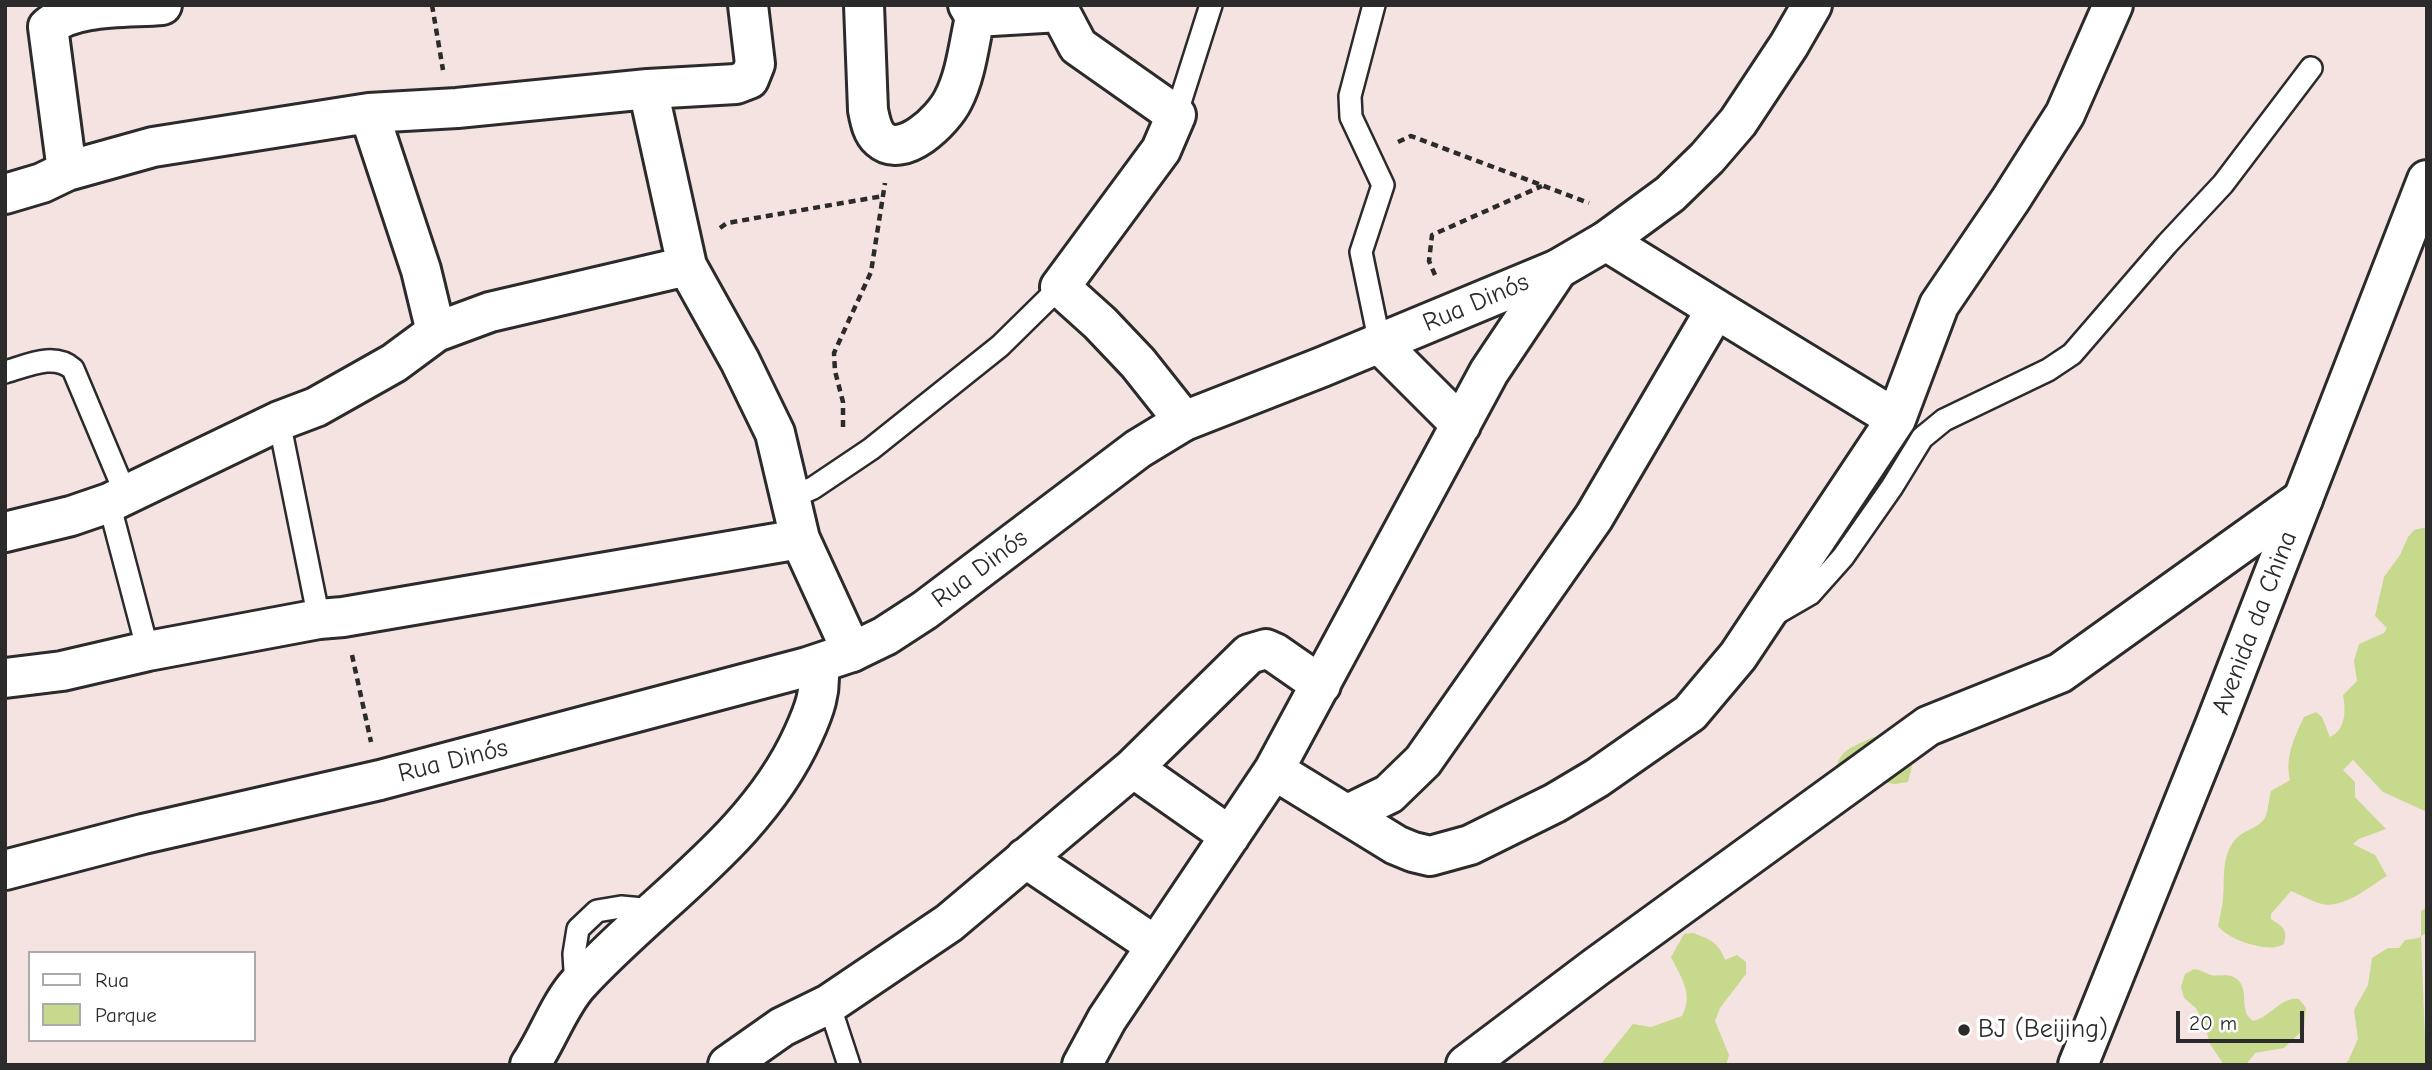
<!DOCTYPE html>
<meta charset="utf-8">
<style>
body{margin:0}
#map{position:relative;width:2432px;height:1070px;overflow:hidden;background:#f5e3e1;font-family:"Comic Neue",sans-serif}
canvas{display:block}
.frame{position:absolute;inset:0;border:7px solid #2b2b2b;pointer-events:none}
.legend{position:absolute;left:28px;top:951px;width:228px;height:91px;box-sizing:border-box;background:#fff;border:2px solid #aaa;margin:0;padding:9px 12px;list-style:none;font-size:21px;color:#2b2b2b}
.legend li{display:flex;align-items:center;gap:14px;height:35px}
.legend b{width:35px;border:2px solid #aaa}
.scale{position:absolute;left:2176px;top:1011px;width:128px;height:32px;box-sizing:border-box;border:4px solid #2b2b2b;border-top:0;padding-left:9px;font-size:21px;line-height:24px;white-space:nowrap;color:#2b2b2b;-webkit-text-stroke:5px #fff;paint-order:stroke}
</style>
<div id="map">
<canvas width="2432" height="1070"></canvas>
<div class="frame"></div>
<ul class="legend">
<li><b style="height:9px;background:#fff"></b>Rua</li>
<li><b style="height:19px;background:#c7d98d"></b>Parque</li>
</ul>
<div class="scale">20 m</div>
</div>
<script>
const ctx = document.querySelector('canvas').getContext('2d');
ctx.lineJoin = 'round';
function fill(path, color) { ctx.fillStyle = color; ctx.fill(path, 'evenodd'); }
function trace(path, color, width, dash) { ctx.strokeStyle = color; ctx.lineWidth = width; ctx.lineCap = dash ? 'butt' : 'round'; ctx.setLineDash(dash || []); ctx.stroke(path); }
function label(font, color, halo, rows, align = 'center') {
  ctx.font = font + ' "Comic Neue",sans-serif'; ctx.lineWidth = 7; ctx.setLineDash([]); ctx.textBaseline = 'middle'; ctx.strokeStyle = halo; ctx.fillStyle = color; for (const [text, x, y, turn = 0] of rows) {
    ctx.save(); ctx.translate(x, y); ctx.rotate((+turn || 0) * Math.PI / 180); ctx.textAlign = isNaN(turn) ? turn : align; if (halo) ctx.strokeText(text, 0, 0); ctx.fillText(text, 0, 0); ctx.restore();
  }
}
fill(new Path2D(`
 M 2427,527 L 2427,812 L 2383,792 L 2353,760 L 2343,770 L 2355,782 L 2355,797 L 2386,829 L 2359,839 L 2353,844 L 2375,855 L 2387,876 C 2370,886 2344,909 2322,904 C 2311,901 2301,895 2291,891 L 2271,914 L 2271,919 C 2283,927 2288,929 2284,944 C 2270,954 2228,940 2218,926 C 2220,917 2222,908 2223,899 C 2225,878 2221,859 2234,841 C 2242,830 2258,829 2265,818 C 2268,811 2269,799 2271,791 L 2290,780 C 2285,757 2294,738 2304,717 L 2316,712 L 2322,717 L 2330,737 C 2346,730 2346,710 2343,695 L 2357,681 L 2354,661 L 2359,644 L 2384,633 L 2387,628 L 2375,616 L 2384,577 L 2400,555 L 2408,537 L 2414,530 Z
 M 1874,737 L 1900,738 C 1916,755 1914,761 1908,782 L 1895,784 L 1881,782 L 1828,793 C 1842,754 1833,754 1874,737 Z
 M 2427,907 L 2427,933 L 2421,936 L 2426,1065 L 2343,1065 L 2348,1061 L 2358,1039 L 2354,1010 L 2368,985 L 2372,958 L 2388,948 L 2399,948 L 2405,940 L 2419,938 L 2421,936 L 2421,911 Z
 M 1693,933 C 1710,939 1719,943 1725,960 L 1737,955 L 1746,962 L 1746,974 L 1720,1008 L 1715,1021 L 1729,1055 L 1726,1065 L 1600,1065 L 1633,1024 L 1651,1027 L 1682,1016 C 1694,994 1681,978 1671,957 L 1684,934 Z
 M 2194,969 C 2201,970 2205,973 2211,975 C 2220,977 2230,972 2238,980 C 2250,992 2238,1010 2253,1021 C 2270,1018 2280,997 2299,999 L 2306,1008 L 2304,1029 L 2284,1048 L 2255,1053 L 2246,1065 L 2224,1065 L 2210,1044 L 2205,1026 L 2196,1008 L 2184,998 L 2181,987 L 2185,974 Z`), '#c7d98d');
const service = new Path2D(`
 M 1374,5 L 1350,96 L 1351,117 L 1383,185 L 1361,252 L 1380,344
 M 1176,115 L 1211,5
 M 5,372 C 27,366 54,352 73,369 L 126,495
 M 279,421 L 319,619
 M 790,498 L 813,488 L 871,449 L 1000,346 L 1060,287
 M 109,503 L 148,651
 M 1772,616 L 1810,594 L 1843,557 L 1892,487 L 1922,438 L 1944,420 L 2048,370 L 2072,354 L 2167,244 L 2223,184 L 2311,68
 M 576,986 L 574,954 L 578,929 L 597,911 L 621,907 L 654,910
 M 829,1004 L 849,1065`);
const minor = new Path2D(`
 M 864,5 L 868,110 C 870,120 872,132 880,139 C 903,160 943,120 953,100 C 966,75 969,44 975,17 L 968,5
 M 975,17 L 1060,12 L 1078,46 L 1176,115 L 1161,150 L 1060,287 L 1100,323 L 1138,363 L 1184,421
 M 648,89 L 736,84 L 749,79 L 755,64 L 748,5
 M 369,113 L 421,270 L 436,332
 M 67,171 L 48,27 C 74,4 128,8 162,5
 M 5,194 L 42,183 L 67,171 L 153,147 L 369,113 L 457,108 L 648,89 L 687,266 L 740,361 L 775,433 L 800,539 L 852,652
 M 1716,309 L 1896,419
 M 1380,344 L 1461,425
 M 5,532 L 71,516 L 109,503 L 279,421 L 316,407 L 394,363 L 436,332 L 490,312 L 687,266
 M 5,678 L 62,671 L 148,651 L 319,619 L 343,617 L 800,539
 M 1133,768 L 1230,836
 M 1274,770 L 1396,845 L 1413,852 L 1430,856 L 1470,845 L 1555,803 L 1597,778 L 1690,713 L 1738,656 L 1896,419 L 1939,305 L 2011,199 L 2065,114 L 2113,5
 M 1348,814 L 1389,794 L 1423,761 L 1594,517 L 1716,309 L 1606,241
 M 1025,858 L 1156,946
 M 530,1065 C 547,1040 560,1003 579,983 C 654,901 756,839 803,735 C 814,711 822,691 818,664
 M 728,1065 L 782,1027 L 829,1004 L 949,923 L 1133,768 L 1249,654 L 1266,649 L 1275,653 L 1321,685
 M 1082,1065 L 1107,1019 L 1274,770 L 1489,372 L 1558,269
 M 1466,1065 L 1596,967 L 1928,726 L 2060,673 L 2303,499`);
const tertiary = new Path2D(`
 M 5,870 L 143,834 L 380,780 L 807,667 L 852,652 L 885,636 L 925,610 L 1138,449 L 1184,421 L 1322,367 L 1558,269 L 1606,241 L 1670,194 L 1707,158 L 1738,122 L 1789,45 L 1812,5`);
const primary = new Path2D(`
 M 2078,1065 L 2215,725 L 2427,180`);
trace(service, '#2b2b2b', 26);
trace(minor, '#2b2b2b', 44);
trace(tertiary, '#2b2b2b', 44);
trace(primary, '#2b2b2b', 44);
trace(new Path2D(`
 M 432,5 L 443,70
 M 1398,142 L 1411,136 L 1589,203
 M 720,228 L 727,223 L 883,196
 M 1435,275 L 1429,261 L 1432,235 L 1542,186
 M 843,427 L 843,402 L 835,371 L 834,353 L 871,272 L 885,183
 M 352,655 L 371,742`), '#2b2b2b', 4.5, [7, 5]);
trace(service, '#fff', 21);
trace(minor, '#fff', 38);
trace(tertiary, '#fff', 38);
trace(primary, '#fff', 38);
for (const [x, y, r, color] of [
 [1964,1030,7,"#2b2b2b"]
]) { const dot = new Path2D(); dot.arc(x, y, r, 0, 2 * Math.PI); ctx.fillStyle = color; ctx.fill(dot); trace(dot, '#fff', 2.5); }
label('26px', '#2b2b2b', '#fff', [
 ["Rua Dinós",1476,303,-23],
 ["Rua Dinós",980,569,-37],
 ["Avenida da China",2255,623,-69],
 ["Rua Dinós",453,761,-14]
]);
label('26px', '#2b2b2b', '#fff', [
 ["BJ (Beijing)",1978,1030]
], 'left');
</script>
